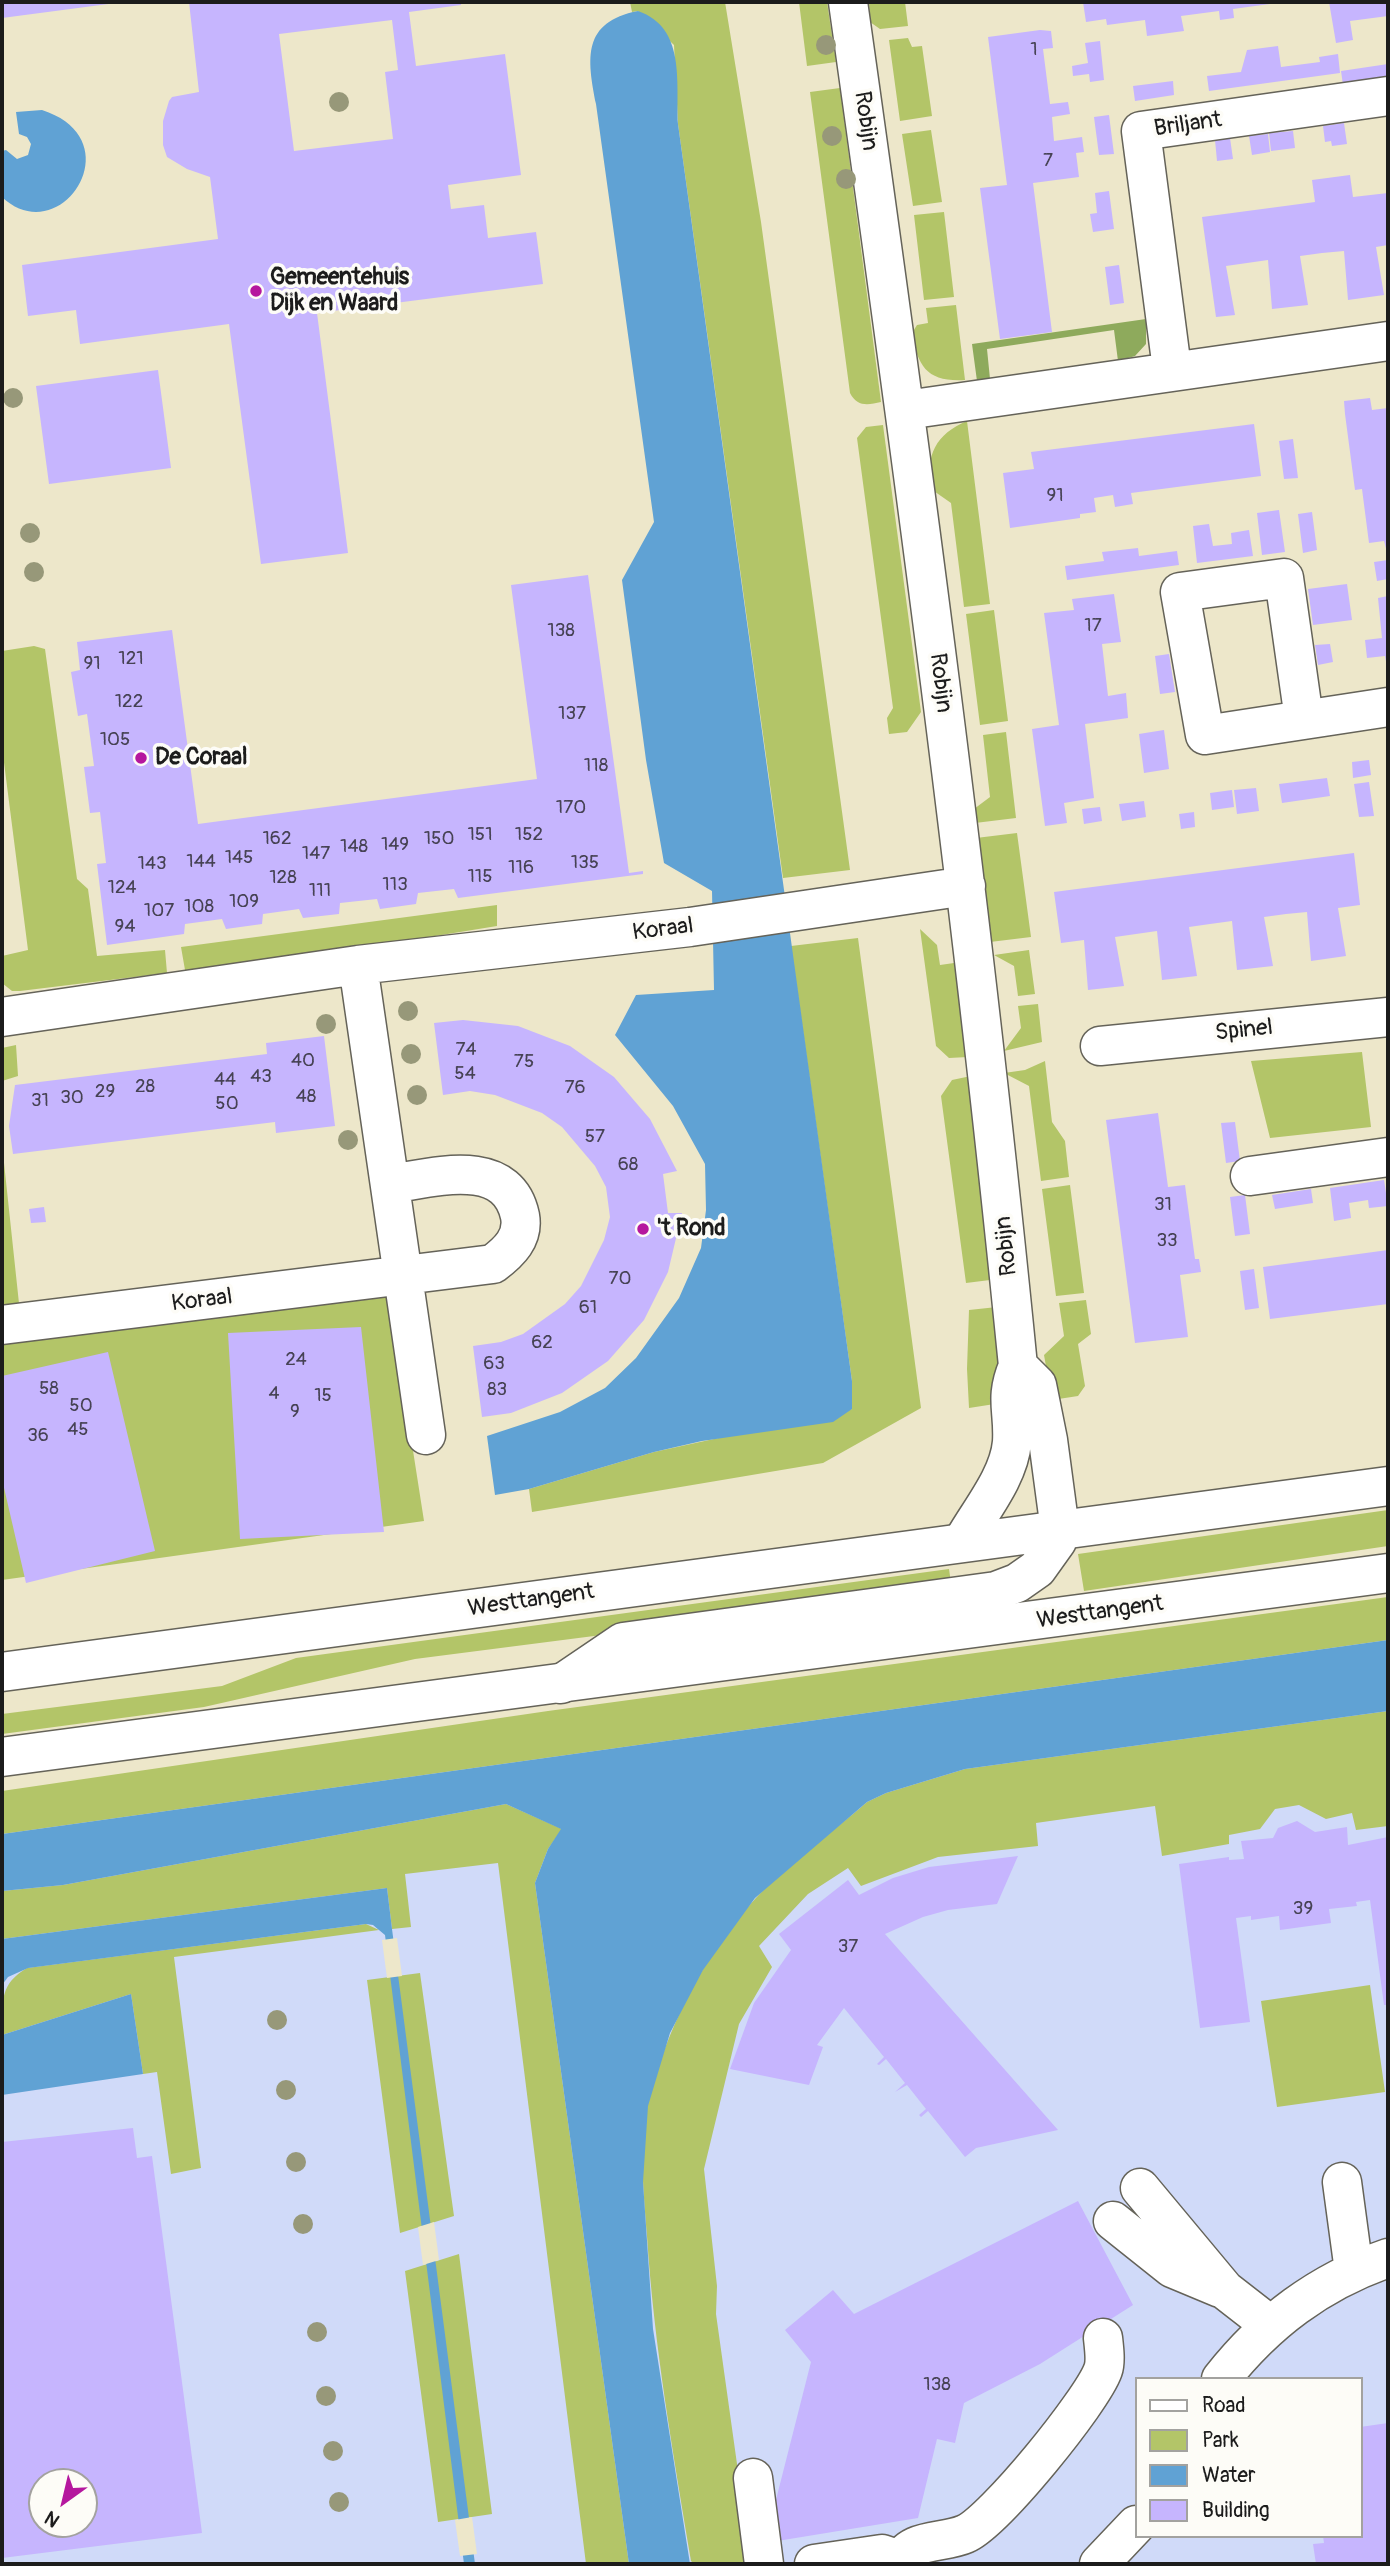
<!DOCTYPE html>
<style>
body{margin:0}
#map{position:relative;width:1390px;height:2566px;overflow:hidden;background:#ede7ca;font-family:Pangolin,sans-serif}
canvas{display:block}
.frame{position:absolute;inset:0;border:4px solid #1c1c1c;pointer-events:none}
.legend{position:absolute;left:1135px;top:2377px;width:228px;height:161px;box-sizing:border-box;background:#fdfcf7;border:2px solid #a3a29f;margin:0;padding:9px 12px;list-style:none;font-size:21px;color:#1c1c1c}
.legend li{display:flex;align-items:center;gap:14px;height:35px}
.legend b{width:35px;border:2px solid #a3a29f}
.north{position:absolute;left:28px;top:2468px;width:70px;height:70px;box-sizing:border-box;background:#fdfcf7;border:2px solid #a3a29f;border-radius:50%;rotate:214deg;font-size:19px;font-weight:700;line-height:28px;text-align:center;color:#1c1c1c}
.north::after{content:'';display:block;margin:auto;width:24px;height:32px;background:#b5179e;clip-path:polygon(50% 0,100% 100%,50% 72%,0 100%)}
</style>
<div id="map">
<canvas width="1390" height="2566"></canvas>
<div class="frame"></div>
<ul class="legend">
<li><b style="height:9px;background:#fff"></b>Road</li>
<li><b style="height:19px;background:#b3c568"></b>Park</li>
<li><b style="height:19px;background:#60a2d4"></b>Water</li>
<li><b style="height:19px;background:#c6b5fe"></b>Building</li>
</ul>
<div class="north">N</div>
</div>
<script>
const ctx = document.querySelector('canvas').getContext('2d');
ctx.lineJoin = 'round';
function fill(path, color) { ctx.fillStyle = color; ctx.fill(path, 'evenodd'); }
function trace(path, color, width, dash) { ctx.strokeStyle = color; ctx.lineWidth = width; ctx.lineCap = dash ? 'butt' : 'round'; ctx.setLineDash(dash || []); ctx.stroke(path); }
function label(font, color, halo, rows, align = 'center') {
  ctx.font = font + ' Pangolin,sans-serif'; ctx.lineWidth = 7; ctx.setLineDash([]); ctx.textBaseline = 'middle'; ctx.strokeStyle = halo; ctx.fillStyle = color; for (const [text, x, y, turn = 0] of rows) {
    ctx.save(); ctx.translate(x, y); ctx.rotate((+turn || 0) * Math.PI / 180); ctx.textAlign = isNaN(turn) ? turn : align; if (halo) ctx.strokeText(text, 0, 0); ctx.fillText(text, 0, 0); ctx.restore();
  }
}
fill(new Path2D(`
 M 1388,1651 L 1388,2564 L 2,2564 L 2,1862 ZM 1136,2379 L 1360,2379 L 1360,2536 L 1136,2536 ZM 42,2482 L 84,2482 L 84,2524 L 42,2524 Z`), '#d0daf9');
fill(new Path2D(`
 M 630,2 L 725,2 L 761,222 L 850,870 L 783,878 L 678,124 L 674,45 L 638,11 L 632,12 Z
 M 799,2 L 827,2 L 836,62 L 807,66 Z
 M 869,2 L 905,2 L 908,26 L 880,29 L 870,22 Z
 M 908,38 L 912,47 L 922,46 L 932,116 L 900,121 L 889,40 Z
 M 840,88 L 881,402 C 868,405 857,407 850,393 L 810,92 Z
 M 931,130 L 942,202 L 913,206 L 902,134 Z
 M 944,212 L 954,297 L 924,300 L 914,215 Z
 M 956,305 L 965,380 C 928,382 918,368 912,333 L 917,325 L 928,323 L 926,308 Z
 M 967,421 L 990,604 L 964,607 L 951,503 L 931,489 C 925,455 936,434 967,421 Z
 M 883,425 L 921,712 L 907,732 L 889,734 L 887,718 L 893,708 L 857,438 L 866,427 Z
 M 994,610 L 1008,721 L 980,725 L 966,614 Z
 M 34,646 L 45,649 L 77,879 L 88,889 L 97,956 L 165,950 L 167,973 L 20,991 L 12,991 L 2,983 L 2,956 L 28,950 L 2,747 L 2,651 Z
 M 1006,732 L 1016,818 L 975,823 L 974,809 L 990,797 L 983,735 Z
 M 1017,833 L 1031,937 L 990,942 L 976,838 Z
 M 497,905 L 497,926 L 293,959 L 185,970 L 181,947 Z
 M 920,929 L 937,945 L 940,965 L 954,963 L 968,1057 L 949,1058 L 936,1046 Z
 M 858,938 L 921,1408 L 823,1463 L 532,1512 L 529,1489 L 654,1452 L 852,1409 L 852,1381 L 791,946 Z
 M 1029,950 L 1035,994 L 1018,996 L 1014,966 L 994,955 Z
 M 1038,1004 L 1042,1042 L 1004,1051 L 1021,1028 L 1018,1006 Z
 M 16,1045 L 18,1076 L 2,1081 L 2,1048 Z
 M 1362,1052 L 1371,1127 L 1270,1138 L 1251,1061 Z
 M 1045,1061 L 1052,1122 L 1065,1141 L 1069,1177 L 1041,1181 L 1029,1086 L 1004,1073 L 1025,1070 Z
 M 971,1076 L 998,1279 L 966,1283 L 941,1096 L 952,1080 Z
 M 2,1144 L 23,1341 L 389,1297 L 424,1521 L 2,1580 Z
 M 1070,1185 L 1084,1293 L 1056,1296 L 1042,1189 Z
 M 1086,1300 L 1091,1334 L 1078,1344 L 1085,1386 L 1078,1396 L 1052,1400 L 1044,1355 L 1064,1336 L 1059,1303 Z
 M 997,1307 L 1001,1403 L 969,1408 L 967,1369 L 969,1310 Z
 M 1388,1510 L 1388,1546 L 1084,1591 L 1078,1554 Z
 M 949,1569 L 952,1590 L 415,1659 L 204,1707 L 2,1734 L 2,1714 L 222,1686 L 296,1658 Z
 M 1388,1597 L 1388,1640 L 2,1834 L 2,1791 L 548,1711 Z
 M 1388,1711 L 1388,1826 L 1356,1830 L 1352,1813 L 1326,1819 L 1299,1805 L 1275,1809 L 1260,1829 L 1229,1835 L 1229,1844 L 1162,1856 L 1155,1806 L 1036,1823 L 1038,1846 L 938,1857 L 861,1886 L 848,1868 L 808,1894 L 759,1946 L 772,1967 L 739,2024 L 704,2169 L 717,2286 L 716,2314 L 751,2564 L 694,2564 L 691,2561 C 673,2452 654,2346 647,2236 C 644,2194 638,2145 648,2104 C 666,2029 703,1956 755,1899 C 784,1867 833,1832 867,1802 L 886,1793 L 965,1769 Z
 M 506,1804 L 562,1829 L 548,1849 L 535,1883 L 629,2564 L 586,2564 L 498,1863 L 405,1874 L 411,1927 L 392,1929 L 387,1888 L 2,1939 L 2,1891 L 63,1885 Z
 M 366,1924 L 379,1930 L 174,1957 L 201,2168 L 171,2174 L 157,2072 L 143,2074 L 131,1994 L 2,2035 C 2,2000 0,1984 27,1968 Z
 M 420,1973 L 454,2216 L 400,2233 L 367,1980 Z
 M 1370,1985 L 1385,2092 L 1277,2107 L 1261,2001 Z
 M 459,2254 L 492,2514 L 438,2522 L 405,2271 Z`), '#b3c568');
fill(new Path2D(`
 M 1146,319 L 1146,344 L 1135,356 L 1118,361 L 1114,330 L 987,349 L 990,379 L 977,381 L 972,344 Z`), '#8eaa5c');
fill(new Path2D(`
 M 638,11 C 686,28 676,81 678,124 L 852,1381 L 852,1409 L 833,1422 L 702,1441 L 654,1452 L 529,1489 L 495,1495 L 487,1436 L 560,1412 L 605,1388 L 636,1358 L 679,1298 L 701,1248 L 706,1210 L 705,1164 L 673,1106 L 615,1035 L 636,995 L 714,990 L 712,891 L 664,863 L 646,760 L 622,580 L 654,522 L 596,104 C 587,58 582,22 638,11 Z
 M 42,110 C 135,140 60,252 2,197 L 2,151 L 6,150 L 17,159 L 28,155 L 31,144 L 27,137 L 19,134 L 16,112 Z
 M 1388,1640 L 1388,1711 L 965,1769 L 886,1793 L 867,1802 L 755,1898 L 703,1970 L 670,2033 L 648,2106 L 643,2182 L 653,2329 L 690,2564 L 629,2564 L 535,1883 L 548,1849 L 561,1829 L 506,1804 L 63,1885 L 2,1891 L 2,1834 Z
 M 387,1888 L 392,1929 L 475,2564 L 464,2564 L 385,1935 L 373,1925 L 366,1924 L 28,1968 L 8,1977 L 2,1985 L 2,1939 Z
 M 131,1994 L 143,2074 L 2,2095 L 2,2035 Z`), '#60a2d4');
fill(new Path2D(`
 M 397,1938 L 402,1976 L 387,1978 L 382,1940 Z
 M 434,2222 L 439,2260 L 423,2265 L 418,2227 Z
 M 472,2517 L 477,2554 L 460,2556 L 455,2520 Z`), '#ede7ca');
fill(new Path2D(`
 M 2,2 L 116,2 L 116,3 L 2,18 Z
 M 189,2 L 461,2 L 461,5 L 409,12 L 416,66 L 505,54 L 521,175 L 448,185 L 451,209 L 484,205 L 488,238 L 536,232 L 543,284 L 317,313 L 348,553 L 261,564 L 229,324 L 80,344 L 76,310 L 28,316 L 22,265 L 218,239 L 210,177 L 187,169 L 167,157 L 163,145 L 163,121 L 169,101 L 172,97 L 199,92 ZM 392,20 L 398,70 L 385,72 L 393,139 L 294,151 L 279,34 Z
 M 1083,2 L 1277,2 L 1277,3 L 1233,9 L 1234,18 L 1220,20 L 1219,11 L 1181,16 L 1184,31 L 1147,36 L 1145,20 L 1107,25 L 1106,19 L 1086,22 Z
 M 1329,2 L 1388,2 L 1388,16 L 1350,21 L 1353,40 L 1336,43 Z
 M 1040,30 L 1051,31 L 1053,48 L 1043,49 L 1050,104 L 1068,102 L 1070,114 L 1052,117 L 1054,141 L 1082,137 L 1084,152 L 1076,153 L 1079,177 L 1033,183 L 1052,332 L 1000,339 L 980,188 L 1007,185 L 988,37 Z
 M 1100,41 L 1104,80 L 1090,82 L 1089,74 L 1073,76 L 1072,66 L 1088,63 L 1085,43 Z
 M 1278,46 L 1281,67 L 1320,62 L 1319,57 L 1338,54 L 1340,73 L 1209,91 L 1207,76 L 1241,72 L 1247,50 Z
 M 1388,64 L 1388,79 L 1343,85 L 1341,71 Z
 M 1173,81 L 1174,95 L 1135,101 L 1133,86 Z
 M 1109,115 L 1114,154 L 1099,155 L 1094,117 Z
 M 1344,123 L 1347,144 L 1332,146 L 1331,141 L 1325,142 L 1323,126 Z
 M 1293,131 L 1295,148 L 1271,151 L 1269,133 Z
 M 1268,134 L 1270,152 L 1252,155 L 1249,136 Z
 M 1230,138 L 1233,159 L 1217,161 L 1215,140 Z
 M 1350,175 L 1353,197 L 1388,193 L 1388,245 L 1376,247 L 1384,295 L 1348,300 L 1344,251 L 1322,253 L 1300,256 L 1308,305 L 1272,309 L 1268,260 L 1226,266 L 1235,315 L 1216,317 L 1202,217 L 1315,202 L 1312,180 Z
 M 1109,191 L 1114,229 L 1093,232 L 1090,214 L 1097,213 L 1095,193 Z
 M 1119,265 L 1124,303 L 1110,305 L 1105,267 Z
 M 158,370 L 171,468 L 49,484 L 36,386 Z
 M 1370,398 L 1372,410 L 1388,408 L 1388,556 L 1384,541 L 1369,543 L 1362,489 L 1355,490 L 1345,414 L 1344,401 Z
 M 1254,424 L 1261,476 L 1131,493 L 1133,504 L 1115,507 L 1113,495 L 1094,498 L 1096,512 L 1080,514 L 1080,518 L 1010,528 L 1003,473 L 1034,469 L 1031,452 Z
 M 1293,439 L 1298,478 L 1284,479 L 1279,441 Z
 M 1279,510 L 1285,552 L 1262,555 L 1257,513 Z
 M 1312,512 L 1317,550 L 1303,553 L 1298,514 Z
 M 1209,524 L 1213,546 L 1232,544 L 1231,533 L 1249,530 L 1253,556 L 1197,563 L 1193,526 Z
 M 1138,548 L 1139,556 L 1177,551 L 1179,565 L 1067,580 L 1065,566 L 1104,561 L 1102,552 Z
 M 1388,560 L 1388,579 L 1377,581 L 1374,562 Z
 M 588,575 L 629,873 L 643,871 L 643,874 L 458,898 L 454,889 L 418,893 L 416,904 L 380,909 L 377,899 L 340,903 L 339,914 L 303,918 L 299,909 L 292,910 L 263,914 L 262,924 L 226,929 L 222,919 L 185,924 L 184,934 L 107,945 L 97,864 L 106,863 L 100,812 L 90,813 L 84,767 L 94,766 L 87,714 L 78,716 L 71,672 L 80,670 L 77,642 L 172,630 L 198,824 L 537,779 L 511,585 Z
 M 1347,584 L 1352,620 L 1313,625 L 1308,589 Z
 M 1114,594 L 1121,642 L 1102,644 L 1108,696 L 1126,693 L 1128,718 L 1085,724 L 1094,798 L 1064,803 L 1067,823 L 1045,826 L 1032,729 L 1059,725 L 1044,613 L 1074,610 L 1072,599 Z
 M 1388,596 L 1388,667 L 1387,667 L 1385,656 L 1367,658 L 1365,640 L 1382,638 L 1378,598 Z
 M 1330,644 L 1333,662 L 1318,665 L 1315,645 Z
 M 1169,654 L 1175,692 L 1160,694 L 1155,656 Z
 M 1164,730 L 1169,769 L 1144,773 L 1139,734 Z
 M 1369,760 L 1371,775 L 1353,778 L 1352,762 Z
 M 1327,778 L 1330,796 L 1282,803 L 1279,784 Z
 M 1369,782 L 1374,816 L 1359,817 L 1354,784 Z
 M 1256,788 L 1259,811 L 1237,814 L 1234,790 Z
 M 1232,790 L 1234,807 L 1212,810 L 1210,793 Z
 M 1144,801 L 1146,817 L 1122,821 L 1119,804 Z
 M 1100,807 L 1102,821 L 1084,824 L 1082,809 Z
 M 1194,812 L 1195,827 L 1181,829 L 1179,814 Z
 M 1354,853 L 1360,905 L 1338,908 L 1346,956 L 1311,961 L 1307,912 L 1286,914 L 1264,917 L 1273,966 L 1237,970 L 1232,921 L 1210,924 L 1189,927 L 1197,976 L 1162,980 L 1157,931 L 1115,937 L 1124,986 L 1088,990 L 1084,940 L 1061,943 L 1054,892 Z
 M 463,1020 L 518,1026 L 570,1046 L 614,1077 L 650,1119 L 677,1171 L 663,1174 L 668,1213 L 682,1213 L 668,1272 L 644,1320 L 608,1361 L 562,1393 L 511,1413 L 482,1417 L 473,1346 L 501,1342 L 523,1334 L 565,1304 L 581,1286 L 604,1240 L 610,1217 L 606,1187 L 595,1166 L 562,1127 L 542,1113 L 495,1095 L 470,1091 L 443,1095 L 434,1023 Z
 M 324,1036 L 335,1126 L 276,1133 L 275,1122 L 13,1154 L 9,1126 L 15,1085 L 267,1054 L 266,1043 Z
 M 1158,1113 L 1168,1187 L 1185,1185 L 1195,1259 L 1199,1259 L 1201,1272 L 1180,1275 L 1188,1337 L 1135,1343 L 1106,1120 Z
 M 1235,1122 L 1240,1161 L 1226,1163 L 1221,1123 Z
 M 1384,1180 L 1388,1206 L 1369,1208 L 1368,1200 L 1349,1203 L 1351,1218 L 1334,1221 L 1330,1188 Z
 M 1311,1189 L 1313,1203 L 1275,1209 L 1272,1195 Z
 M 1245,1195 L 1250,1234 L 1235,1236 L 1230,1197 Z
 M 44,1207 L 46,1222 L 31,1223 L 29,1209 Z
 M 1388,1250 L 1388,1304 L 1270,1319 L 1263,1267 Z
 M 1254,1269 L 1259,1308 L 1245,1310 L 1240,1271 Z
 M 361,1327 L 384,1532 L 240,1539 L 228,1333 Z
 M 108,1352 L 155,1551 L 26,1583 L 2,1479 L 2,1376 Z
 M 1297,1821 L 1315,1832 L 1347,1827 L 1348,1845 L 1388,1837 L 1388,2005 L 1384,2005 L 1370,1900 L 1356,1902 L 1357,1906 L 1329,1909 L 1331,1923 L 1280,1930 L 1279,1916 L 1251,1920 L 1251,1916 L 1236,1918 L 1250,2022 L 1200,2028 L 1179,1864 L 1229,1857 L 1229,1860 L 1244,1859 L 1241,1841 L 1273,1838 L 1278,1828 Z
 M 1018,1856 L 997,1904 L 948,1910 L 923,1917 L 885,1934 L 1058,2130 L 976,2148 L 965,2157 L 928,2111 L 921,2117 L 919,2115 L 926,2109 L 907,2085 L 895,2092 L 905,2083 L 886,2059 L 879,2065 L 877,2064 L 884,2057 L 844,2008 L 817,2045 L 823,2047 L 809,2085 L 730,2069 L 754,2003 L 791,1950 L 779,1934 L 848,1880 L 859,1895 L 893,1878 L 929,1867 Z
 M 133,2128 L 137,2158 L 152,2156 L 202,2533 L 2,2558 L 2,2142 ZM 42,2482 L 84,2482 L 84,2524 L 42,2524 Z
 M 1078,2201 L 1133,2305 L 1040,2364 L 964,2403 L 955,2443 L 937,2439 L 918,2518 L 765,2543 L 811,2362 L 785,2330 L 833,2290 L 854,2314 Z
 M 1388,2423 L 1388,2564 L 1316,2564 L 1313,2544 L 1324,2543 L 1323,2536 L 1360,2536 L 1360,2427 Z`), '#c6b5fe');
const minor = new Path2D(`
 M 848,2 C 912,456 973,910 1018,1366 C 1004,1399 1014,1410 1012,1442 C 1009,1477 980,1511 963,1541
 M 1172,369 L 1141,131 L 1388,96
 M 906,410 L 1388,341
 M 1304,719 L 1284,578 L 1180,592 L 1205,735 L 1388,707
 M 358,965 L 426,1435
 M 2,1017 L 358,965 L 690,927 L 966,886
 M 1100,1046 L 1388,1017
 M 1250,1176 L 1388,1157
 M 2,1325 L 493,1264 C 509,1252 524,1238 520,1216 C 507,1155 432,1178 390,1184
 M 561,1684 L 623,1642 L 996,1591 L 1017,1583 L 1037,1569 L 1057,1541 L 1060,1530 L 1048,1440 L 1037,1385 L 1018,1366
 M 1342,2182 L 1354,2271
 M 1140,2188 L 1225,2290 L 1270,2325
 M 1113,2221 L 1172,2268 L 1220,2288
 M 1221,2379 C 1266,2322 1319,2282 1388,2258
 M 753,2478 L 764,2564
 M 814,2564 L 882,2554 L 888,2556 L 898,2564
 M 900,2564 C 908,2537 943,2544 965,2534 C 994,2522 1092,2401 1103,2370 C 1106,2362 1104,2347 1103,2338
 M 1099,2564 L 1136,2525`);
const major = new Path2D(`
 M 2,1672 L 1388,1486
 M 2,1757 L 1388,1573`);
trace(minor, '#656359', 41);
trace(major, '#656359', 41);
trace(minor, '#fff', 38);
trace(major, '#fff', 38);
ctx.fillStyle = '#979879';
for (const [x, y] of [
 [826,45],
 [339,102],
 [832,136],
 [846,179],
 [13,398],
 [30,533],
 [34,572],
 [408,1011],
 [326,1024],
 [411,1054],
 [417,1095],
 [348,1140],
 [277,2020],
 [286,2090],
 [296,2162],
 [303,2224],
 [317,2332],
 [326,2396],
 [333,2451],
 [339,2502]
]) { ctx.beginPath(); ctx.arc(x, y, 10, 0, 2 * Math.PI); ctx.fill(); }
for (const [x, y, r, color] of [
 [256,291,7,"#b5179e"],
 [141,758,7,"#b5179e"],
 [643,1229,7,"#b5179e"]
]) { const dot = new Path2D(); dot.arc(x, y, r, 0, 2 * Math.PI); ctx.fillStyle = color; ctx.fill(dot); trace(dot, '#fdfcf7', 2.5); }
label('19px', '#464254', null, [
 ["1",1034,50],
 ["7",1048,161],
 ["91",1055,496],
 ["17",1093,626],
 ["138",561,631],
 ["121",131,659],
 ["91",92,664],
 ["122",129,702],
 ["137",572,714],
 ["105",115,740],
 ["118",596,766],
 ["170",571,808],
 ["151",480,835],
 ["152",529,835],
 ["162",277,839],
 ["150",439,839],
 ["149",395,845],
 ["148",354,847],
 ["147",316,854],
 ["145",239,858],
 ["144",201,862],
 ["135",585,863],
 ["143",152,864],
 ["116",521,868],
 ["115",480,877],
 ["128",283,878],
 ["113",395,885],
 ["124",122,888],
 ["111",320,891],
 ["109",244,902],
 ["108",199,907],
 ["107",159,911],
 ["94",125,927],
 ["74",466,1050],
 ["40",303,1061],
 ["75",524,1062],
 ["54",465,1074],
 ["43",261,1077],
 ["44",225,1080],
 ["28",145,1087],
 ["76",575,1088],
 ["29",105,1092],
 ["48",306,1097],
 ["30",72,1098],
 ["31",40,1101],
 ["50",227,1104],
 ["57",595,1137],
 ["68",628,1165],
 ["31",1163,1205],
 ["33",1167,1241],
 ["70",620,1279],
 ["61",588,1308],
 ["62",542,1343],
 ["24",296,1360],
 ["63",494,1364],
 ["58",49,1389],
 ["83",497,1390],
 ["4",274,1394],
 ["15",323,1396],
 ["50",81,1406],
 ["9",295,1412],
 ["45",78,1430],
 ["36",38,1436],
 ["39",1303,1909],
 ["37",848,1947],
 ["138",937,2385]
]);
label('23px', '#1c1c1c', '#fdfcf7', [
 ["Robijn",865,121,82],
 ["Briljant",1188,125,-8],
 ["Robijn",940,683,83],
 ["Koraal",663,930,-7],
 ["Spinel",1244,1031,-6],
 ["Robijn",1007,1246,-96],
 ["Koraal",202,1301,-7],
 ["Westtangent",531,1601,-8],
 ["Westtangent",1100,1613,-8]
]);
label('bold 23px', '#1c1c1c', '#fdfcf7', [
 ["Gemeentehuis",270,278],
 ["Dijk en Waard",270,304],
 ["De Coraal",155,758],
 ["'t Rond",657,1229]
], 'left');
</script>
